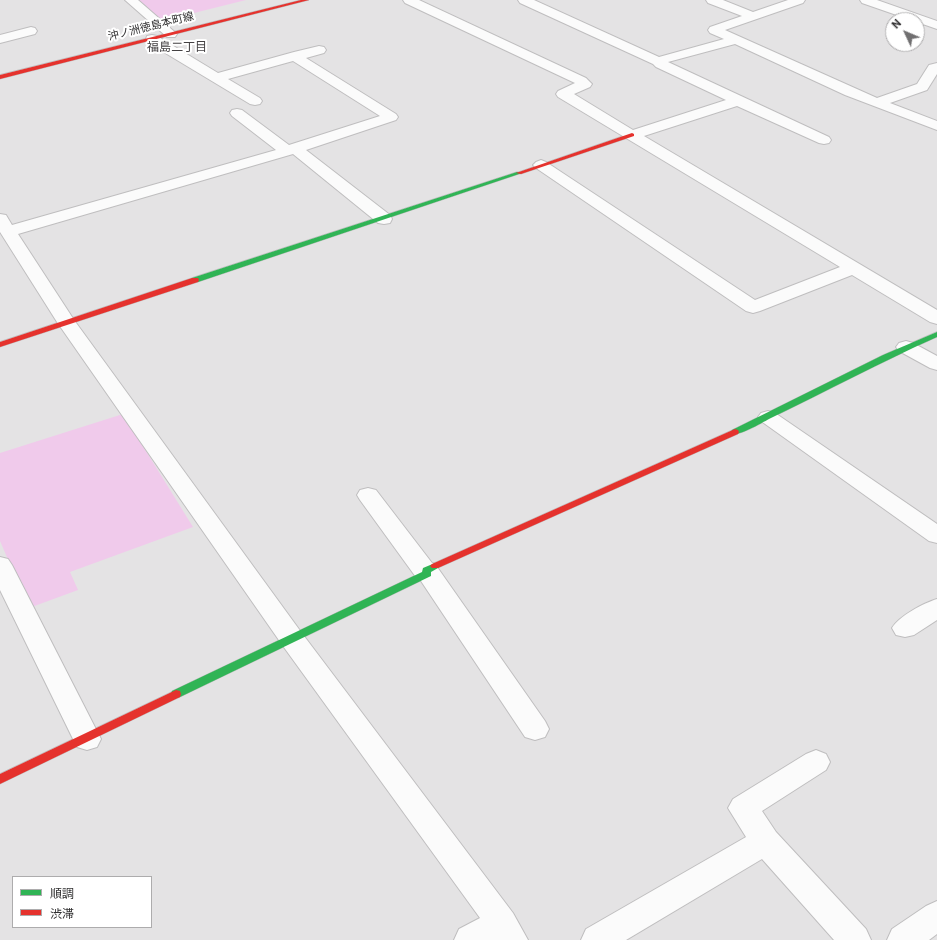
<!DOCTYPE html>
<meta charset="utf-8">
<style>
body{margin:0}
#map{position:relative;width:937px;height:940px;overflow:hidden;background:#e4e3e4;font-family:Roboto,"Noto Sans JP",sans-serif}
canvas{display:block}
.legend{position:absolute;left:12px;top:876px;width:140px;height:52px;box-sizing:border-box;background:#fff;border:1px solid #adacad;margin:0;padding:5px 7px;list-style:none;font-size:12px;color:#313031}
.legend li{display:flex;align-items:center;gap:8px;height:20px}
.legend b{width:20px;border:1px solid #adacad}
.north{position:absolute;left:885px;top:12px;width:40px;height:40px;box-sizing:border-box;background:#fff;border:1px solid #adacad;border-radius:50%;rotate:314deg;font-size:11px;font-weight:700;line-height:16px;text-align:center;color:#313031}
.north::after{content:'';display:block;margin:auto;width:14px;height:18px;background:#706f70;clip-path:polygon(50% 0,100% 100%,50% 72%,0 100%)}
</style>
<div id="map">
<canvas width="937" height="940"></canvas>
<ul class="legend">
<li><b style="height:5px;background:#30b455"></b>順調</li>
<li><b style="height:5px;background:#e5322d"></b>渋滞</li>
</ul>
<div class="north">N</div>
</div>
<script>
const ctx = document.querySelector('canvas').getContext('2d');
ctx.lineJoin = 'round';
function fill(path, color) { ctx.fillStyle = color; ctx.fill(path, 'evenodd'); }
function trace(path, color, width, dash) { ctx.strokeStyle = color; ctx.lineWidth = width; ctx.lineCap = dash ? 'butt' : 'round'; ctx.setLineDash(dash || []); ctx.stroke(path); }
function label(font, color, halo, rows, align = 'center') {
  ctx.font = font + ' Roboto,"Noto Sans JP",sans-serif'; ctx.lineWidth = 4; ctx.setLineDash([]); ctx.textBaseline = 'middle'; ctx.strokeStyle = halo; ctx.fillStyle = color; for (const [text, x, y, turn = 0] of rows) {
    ctx.save(); ctx.translate(x, y); ctx.rotate((+turn || 0) * Math.PI / 180); ctx.textAlign = isNaN(turn) ? turn : align; if (halo) ctx.strokeText(text, 0, 0); ctx.fillText(text, 0, 0); ctx.restore();
  }
}
fill(new Path2D(`
 M 137,0 L 246,0 L 162,21 Z
 M 123,414 L 193,527 L 70,572 L 78,590 L 29,608 L 0,541 L 0,453 Z`), '#f0caeb');
const street = new Path2D(`
 M 125,0 L 138,0 L 177,34 L 175,37 L 167,37 Z
 M 403,0 L 419,0 L 586,78 L 592,84 L 590,87 L 574,94 L 633,130 L 726,100 L 656,67 L 653,64 L 520,3 L 518,0 L 534,0 L 659,57 L 724,39 L 710,33 L 708,30 L 710,27 L 742,16 L 708,3 L 706,0 L 723,0 L 753,12 L 788,0 L 805,0 L 803,3 L 725,30 L 877,98 L 917,84 L 929,65 L 937,63 L 937,74 L 927,90 L 890,103 L 937,121 L 937,130 L 845,95 L 735,44 L 668,62 L 829,137 L 831,140 L 829,143 L 824,144 L 819,143 L 737,106 L 644,136 L 937,310 L 937,324 L 930,322 L 852,275 L 760,311 L 753,313 L 746,311 L 536,168 L 533,165 L 536,162 L 541,160 L 546,162 L 755,300 L 840,267 L 558,97 L 556,94 L 558,91 L 575,83 L 405,3 Z
 M 860,0 L 877,0 L 937,21 L 937,29 L 917,22 L 917,20 L 911,20 L 862,3 Z
 M 31,27 L 35,28 L 37,31 L 35,34 L 0,43 L 0,35 Z
 M 152,35 L 157,36 L 218,73 L 294,52 L 319,46 L 324,47 L 326,50 L 324,53 L 306,58 L 396,114 L 398,117 L 396,120 L 306,150 L 390,215 L 392,219 L 390,223 L 384,224 L 378,223 L 293,154 L 18,234 L 74,320 L 301,632 L 513,913 L 528,940 L 454,940 L 459,929 L 480,918 L 283,646 L 57,322 L 0,232 L 0,214 L 6,215 L 12,225 L 276,150 L 232,116 L 230,113 L 232,110 L 237,109 L 242,110 L 289,145 L 380,116 L 293,61 L 228,79 L 260,98 L 262,101 L 260,104 L 255,105 L 250,104 L 147,42 L 146,39 L 147,36 Z
 M 906,341 L 913,343 L 937,356 L 937,370 L 930,368 L 899,351 L 896,347 L 899,343 Z
 M 768,411 L 775,413 L 937,524 L 937,543 L 929,541 L 761,421 L 758,417 L 761,413 Z
 M 368,488 L 376,490 L 432,563 L 435,564 L 545,721 L 549,729 L 545,737 L 535,740 L 525,737 L 421,581 L 418,580 L 360,500 L 357,495 L 360,490 Z
 M 0,557 L 8,559 L 12,565 L 101,739 L 97,747 L 87,750 L 77,747 L 73,739 L 0,590 Z
 M 937,599 L 937,620 L 914,635 L 905,637 L 896,635 L 892,628 C 899,616 924,603 937,599 Z
 M 816,750 L 826,754 L 830,762 L 826,770 L 762,811 L 776,832 L 866,929 L 871,940 L 834,940 L 762,859 L 626,940 L 581,940 L 586,929 L 746,837 L 728,808 L 733,799 L 806,754 Z
 M 937,901 L 937,934 L 929,940 L 887,940 L 892,929 L 926,906 Z`);
const fast = new Path2D(`
 M 517,172 L 522,173 L 198,282 L 192,282 L 191,280 L 192,278 Z
 M 937,332 L 937,337 C 881,362 827,391 771,418 C 763,422 740,436 732,434 L 731,432 L 732,430 L 883,355 Z
 M 435,563 L 438,564 L 440,566 L 438,568 L 431,572 L 431,576 L 180,697 L 176,698 L 172,697 L 171,694 L 172,691 L 422,572 L 423,568 Z`);
const jam = new Path2D(`
 M 301,0 L 309,0 L 0,79 L 0,75 Z
 M 632,133 L 634,134 L 634,136 L 521,174 L 516,173 Z
 M 192,278 L 198,278 L 199,280 L 198,282 L 0,347 L 0,342 Z
 M 735,429 L 738,430 L 739,432 L 738,434 L 438,568 L 432,568 L 430,566 L 432,564 Z
 M 176,690 L 180,691 L 181,694 L 180,697 L 0,784 L 0,774 Z`);
trace(street, '#bfbebf', 2);
trace(fast, '#bfbebf', 1);
trace(jam, '#bfbebf', 1);
fill(street, '#fbfbfb');
fill(fast, '#30b455');
fill(jam, '#e5322d');
label('11px', '#313031', '#fff', [
 ["沖ノ洲徳島本町線",151,27,-14]
]);
label('12px', '#444143', '#fff', [
 ["福島二丁目",177,48]
]);
</script>
